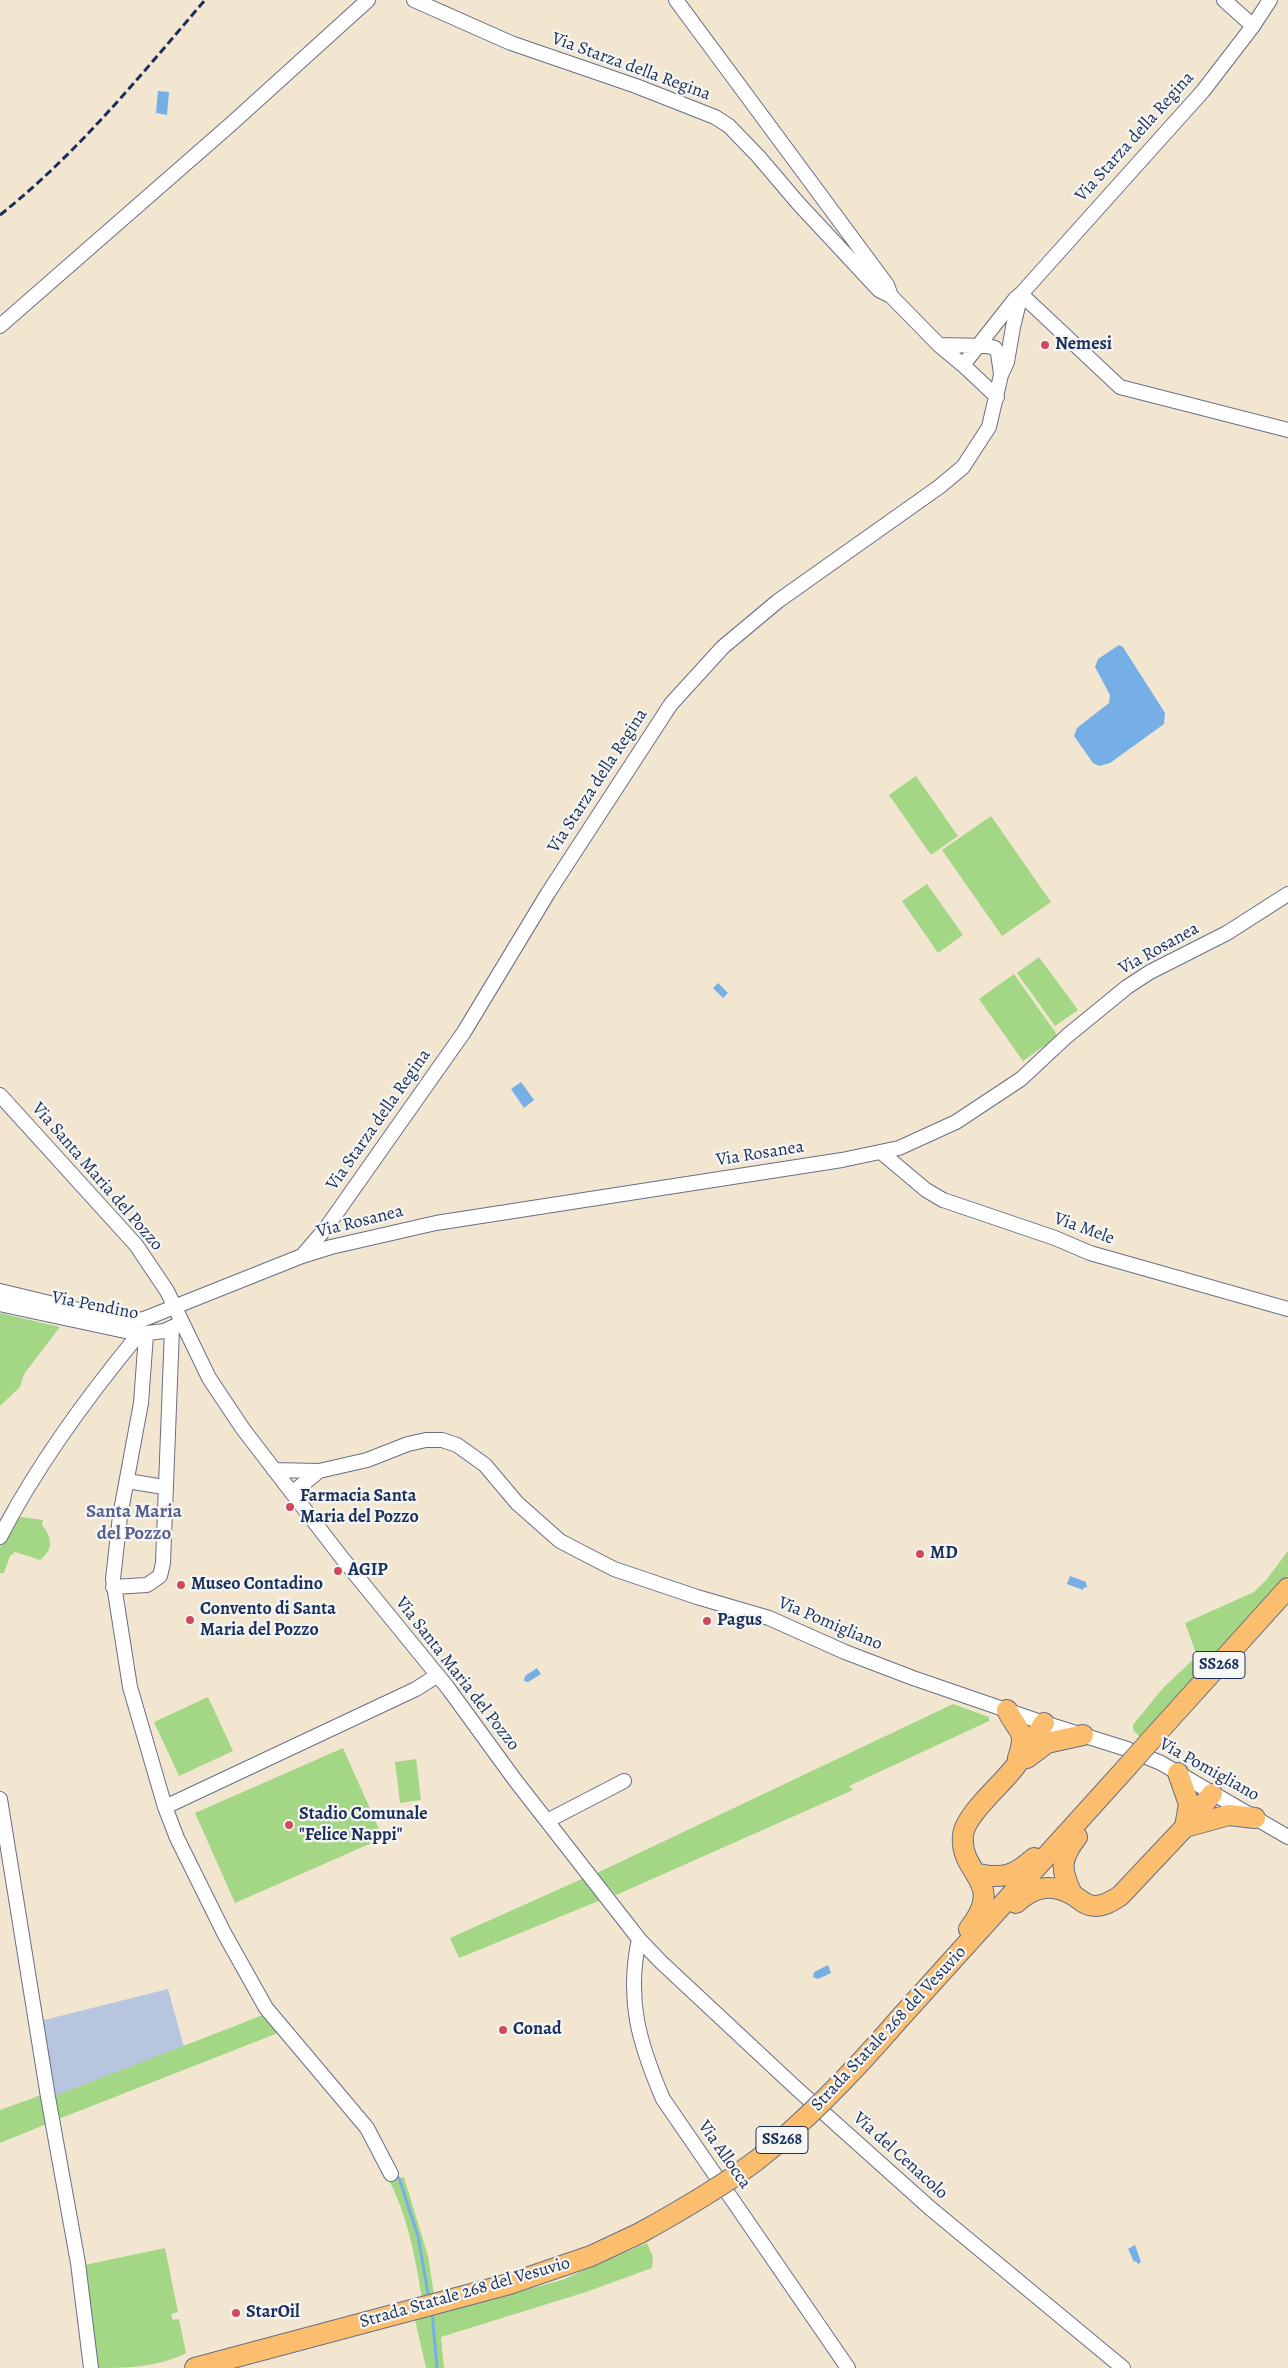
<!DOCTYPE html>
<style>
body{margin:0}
canvas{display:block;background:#f3e6d1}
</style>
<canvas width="1288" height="2368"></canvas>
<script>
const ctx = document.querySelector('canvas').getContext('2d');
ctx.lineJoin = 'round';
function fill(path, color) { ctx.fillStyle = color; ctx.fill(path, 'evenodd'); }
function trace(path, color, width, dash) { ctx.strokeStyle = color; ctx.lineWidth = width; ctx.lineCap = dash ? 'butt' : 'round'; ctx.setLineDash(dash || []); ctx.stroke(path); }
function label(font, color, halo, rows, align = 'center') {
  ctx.font = font + ' Alegreya,serif'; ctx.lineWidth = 4.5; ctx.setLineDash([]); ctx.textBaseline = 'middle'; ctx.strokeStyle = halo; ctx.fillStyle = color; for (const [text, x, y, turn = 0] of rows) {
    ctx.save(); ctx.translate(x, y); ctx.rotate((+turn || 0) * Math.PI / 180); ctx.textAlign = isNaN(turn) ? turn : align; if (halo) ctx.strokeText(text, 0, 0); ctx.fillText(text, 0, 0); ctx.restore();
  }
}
fill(new Path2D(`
 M 168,1989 L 184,2047 L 52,2097 L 40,2021 Z`), '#b7c5de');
fill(new Path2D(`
 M 916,776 L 958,836 L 931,855 L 889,795 Z
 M 991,816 L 1051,902 L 1002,936 L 942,850 Z
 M 927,884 L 963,935 L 938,953 L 902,901 Z
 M 1039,957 L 1078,1010 L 1055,1026 L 1017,973 Z
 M 1014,974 L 1058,1036 L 1023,1061 L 979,999 Z
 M 0,1313 L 60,1327 L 24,1374 L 20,1387 L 0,1406 Z
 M 14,1516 L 43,1520 L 42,1525 C 51,1536 55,1549 40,1560 L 15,1552 L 10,1556 L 4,1573 L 0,1573 L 0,1547 Z
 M 1288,1551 L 1288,1575 L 1141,1738 L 1133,1730 L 1133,1725 L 1163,1688 L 1197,1656 L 1185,1623 L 1254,1592 L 1267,1579 Z
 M 208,1697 L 233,1751 L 179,1776 L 154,1722 Z
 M 953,1704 L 989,1717 L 989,1721 L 849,1786 L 853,1790 L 616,1895 L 597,1873 Z
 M 343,1748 L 383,1838 L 235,1903 L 195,1813 Z
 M 416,1759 L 421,1800 L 400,1803 L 395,1762 Z
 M 584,1878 L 601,1900 L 459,1958 L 450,1938 Z
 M 263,2015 L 278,2033 L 56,2120 L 52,2097 Z
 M 44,2094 L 49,2123 L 0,2143 L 0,2110 Z
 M 404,2177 L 428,2256 L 437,2314 L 562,2280 L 647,2243 L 653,2257 L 652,2268 L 586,2292 L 441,2337 L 444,2368 L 426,2368 L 415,2320 L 425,2316 C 417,2270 411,2224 390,2182 Z
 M 165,2248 L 178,2312 L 171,2314 L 173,2320 L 179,2319 L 186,2353 C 156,2368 125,2368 93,2368 L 80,2266 Z`), '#a3d786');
fill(new Path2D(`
 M 158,91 L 169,92 L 167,115 L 156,113 Z
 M 1119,645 L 1123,647 L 1165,713 L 1164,724 L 1110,763 L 1099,766 L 1093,763 L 1074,736 L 1077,728 L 1109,703 L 1110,695 L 1095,667 L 1098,659 Z
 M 718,983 L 728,993 L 723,998 L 713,988 Z
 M 521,1082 L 534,1100 L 524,1108 L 511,1089 Z
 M 1070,1576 L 1086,1582 L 1087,1588 L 1084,1587 L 1083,1590 L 1067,1584 Z
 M 537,1668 L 541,1674 L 528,1682 L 524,1681 L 525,1676 Z
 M 828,1965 L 831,1973 L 818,1979 L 813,1977 L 814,1972 Z
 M 1135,2245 L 1141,2262 L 1138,2264 L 1136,2261 L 1134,2262 L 1128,2249 Z`), '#76afe6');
trace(new Path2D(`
 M 399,2178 L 418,2236 L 429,2299
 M 432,2312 L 437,2368`), '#76afe6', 3);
const minor = new Path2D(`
 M 414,0 L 511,43 L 636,86 L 715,117 L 729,126 L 758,156 L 798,203 L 879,290 L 891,296
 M 676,0 L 887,285 L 891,296 L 939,345 L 963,365
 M 1224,0 L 1253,26
 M 1021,294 L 1120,387 L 1288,430
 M 0,326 L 230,125 L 368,0
 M 939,345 L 987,346 L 995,348 L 998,353 L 1001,374
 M 997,397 L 963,365 L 1015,299 L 1021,294 L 1203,91 L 1253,26 L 1270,0
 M 0,1095 L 136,1245 L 167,1291 L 209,1378 L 243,1429 L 342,1558 L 448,1688 L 515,1780 L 639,1939 L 661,1962 L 796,2088 L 930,2208 L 1123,2368
 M 882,1153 L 926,1190 L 943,1200 L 1055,1238 L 1090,1253 L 1288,1309
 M 302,1256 L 326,1228 L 464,1032 L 548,893 L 671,704 L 723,647 L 778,601 L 939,487 L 963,467 L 989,427 L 1001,375 L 1007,362 L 1013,327 L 1021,294
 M 0,1291 L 112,1318 L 131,1321 L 144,1319 L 302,1256 L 331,1247 L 436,1223 L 842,1160 L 899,1148 L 956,1122 L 1021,1079 L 1067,1036 L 1127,987 L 1150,972 L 1227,933 L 1288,894
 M 0,1304 L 139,1334 L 164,1331 L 179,1324
 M 146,1335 L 141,1403 L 120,1516 L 113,1579 L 130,1687 L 165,1807 L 177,1838 L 224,1933 L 266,2008 L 367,2128 L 391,2174
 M 274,1470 L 319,1471 L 367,1460 L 408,1444 L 426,1440 L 442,1440 L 457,1445 L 485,1465 L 517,1503 L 560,1541 L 614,1569 L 697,1597 L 769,1618 L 845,1652 L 913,1678 L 1044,1723 L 1127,1749 L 1161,1763 L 1288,1837
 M 127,1481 L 164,1487
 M 292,1493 L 319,1471
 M 0,1537 C 37,1465 87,1397 139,1334
 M 113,1587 L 147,1585 L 160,1576 L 163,1563 L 172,1329
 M 0,1799 L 48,2097 L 78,2263 L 91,2368
 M 165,1807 L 416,1689 L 438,1675
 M 547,1821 L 624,1781
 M 639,1939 C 626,2000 639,2043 663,2099 L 848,2368`);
const highway = new Path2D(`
 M 1007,1710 C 1017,1732 1028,1729 1018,1758
 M 1150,1741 L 1288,1588
 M 1027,1758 L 1047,1743 L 1083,1735
 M 1178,1773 L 1189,1804 L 1185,1827
 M 1185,1827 L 1229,1815 L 1255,1818
 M 978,1874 C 1004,1879 1014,1876 1034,1858
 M 1072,1894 C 1060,1869 1060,1859 1077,1837
 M 1016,1903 C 1033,1887 1050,1883 1071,1894 C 1080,1898 1084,1906 1095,1906 C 1104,1906 1112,1901 1120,1896 L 1185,1827 L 1212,1794
 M 969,1929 C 1007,1880 959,1876 963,1835 C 965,1815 1001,1785 1014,1768 C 1025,1754 1034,1738 1044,1723
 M 900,2018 L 1127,1767
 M 195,2368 L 509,2284 L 591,2256 L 640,2233`);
trace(minor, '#676f86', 16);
trace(highway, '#676f86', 22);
trace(minor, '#fff', 14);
trace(highway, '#fbbe6e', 20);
trace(new Path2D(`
 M 0,215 C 78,153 140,76 205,0`), '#1b2f5e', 3, [8, 4]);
const highwayBridge = new Path2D(`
 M 1127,1767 L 1150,1741
 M 640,2233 C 680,2211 720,2188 757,2160 C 810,2118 856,2069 900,2018`);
trace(highwayBridge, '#676f86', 22, []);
trace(highwayBridge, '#fbbe6e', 20);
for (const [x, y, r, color] of [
 [1045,345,5,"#d1495b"],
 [290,1507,5,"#d1495b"],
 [920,1554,5,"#d1495b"],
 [338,1571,5,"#d1495b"],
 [181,1585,5,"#d1495b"],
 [190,1620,5,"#d1495b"],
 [707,1621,5,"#d1495b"],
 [289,1825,5,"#d1495b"],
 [503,2030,5,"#d1495b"],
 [236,2313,5,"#d1495b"]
]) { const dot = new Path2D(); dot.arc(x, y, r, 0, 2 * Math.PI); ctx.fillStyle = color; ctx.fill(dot); trace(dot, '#f6f6f2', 2); }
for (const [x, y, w] of [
 [1219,1665,52],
 [782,2140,52]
]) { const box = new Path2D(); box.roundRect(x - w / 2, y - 13.5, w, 27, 4); ctx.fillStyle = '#f6f6f2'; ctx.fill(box); trace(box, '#1b2f5e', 1); }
label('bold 16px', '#1b2f5e', null, [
 ["SS268",1219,1665],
 ["SS268",782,2140]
]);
label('18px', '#1b2f5e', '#f6f6f2', [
 ["Via Starza della Regina",631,67,20],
 ["Via Starza della Regina",1135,137,-48],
 ["Via Starza della Regina",598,781,-57],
 ["Via Rosanea",1159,949,-29],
 ["Via Starza della Regina",379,1120,-55],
 ["Via Rosanea",760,1154,-9],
 ["Via Santa Maria del Pozzo",97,1177,49],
 ["Via Rosanea",360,1222,-14],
 ["Via Mele",1084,1229,20],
 ["Via Pendino",95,1306,11],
 ["Via Pomigliano",830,1624,23],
 ["Via Santa Maria del Pozzo",457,1674,52],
 ["Via Pomigliano",1209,1770,29],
 ["Strada Statale 268 del Vesuvio",889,2029,-47],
 ["Via Allocca",724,2155,55],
 ["Via del Cenacolo",900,2156,42],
 ["Strada Statale 268 del Vesuvio",465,2293,-16]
]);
label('bold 18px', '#1b2f5e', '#f6f6f2', [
 ["Nemesi",1055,345],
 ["Farmacia Santa",300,1497],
 ["Maria del Pozzo",300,1518],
 ["MD",930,1554],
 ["AGIP",348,1571],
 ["Museo Contadino",191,1585],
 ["Convento di Santa",200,1610],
 ["Maria del Pozzo",200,1631],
 ["Pagus",717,1621],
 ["Stadio Comunale",299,1815],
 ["\"Felice Nappi\"",299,1836],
 ["Conad",513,2030],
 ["StarOil",246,2313]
], 'left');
label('bold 19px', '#595f91', '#f6f6f2', [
 ["Santa Maria",134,1512],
 ["del Pozzo",134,1534]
]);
</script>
